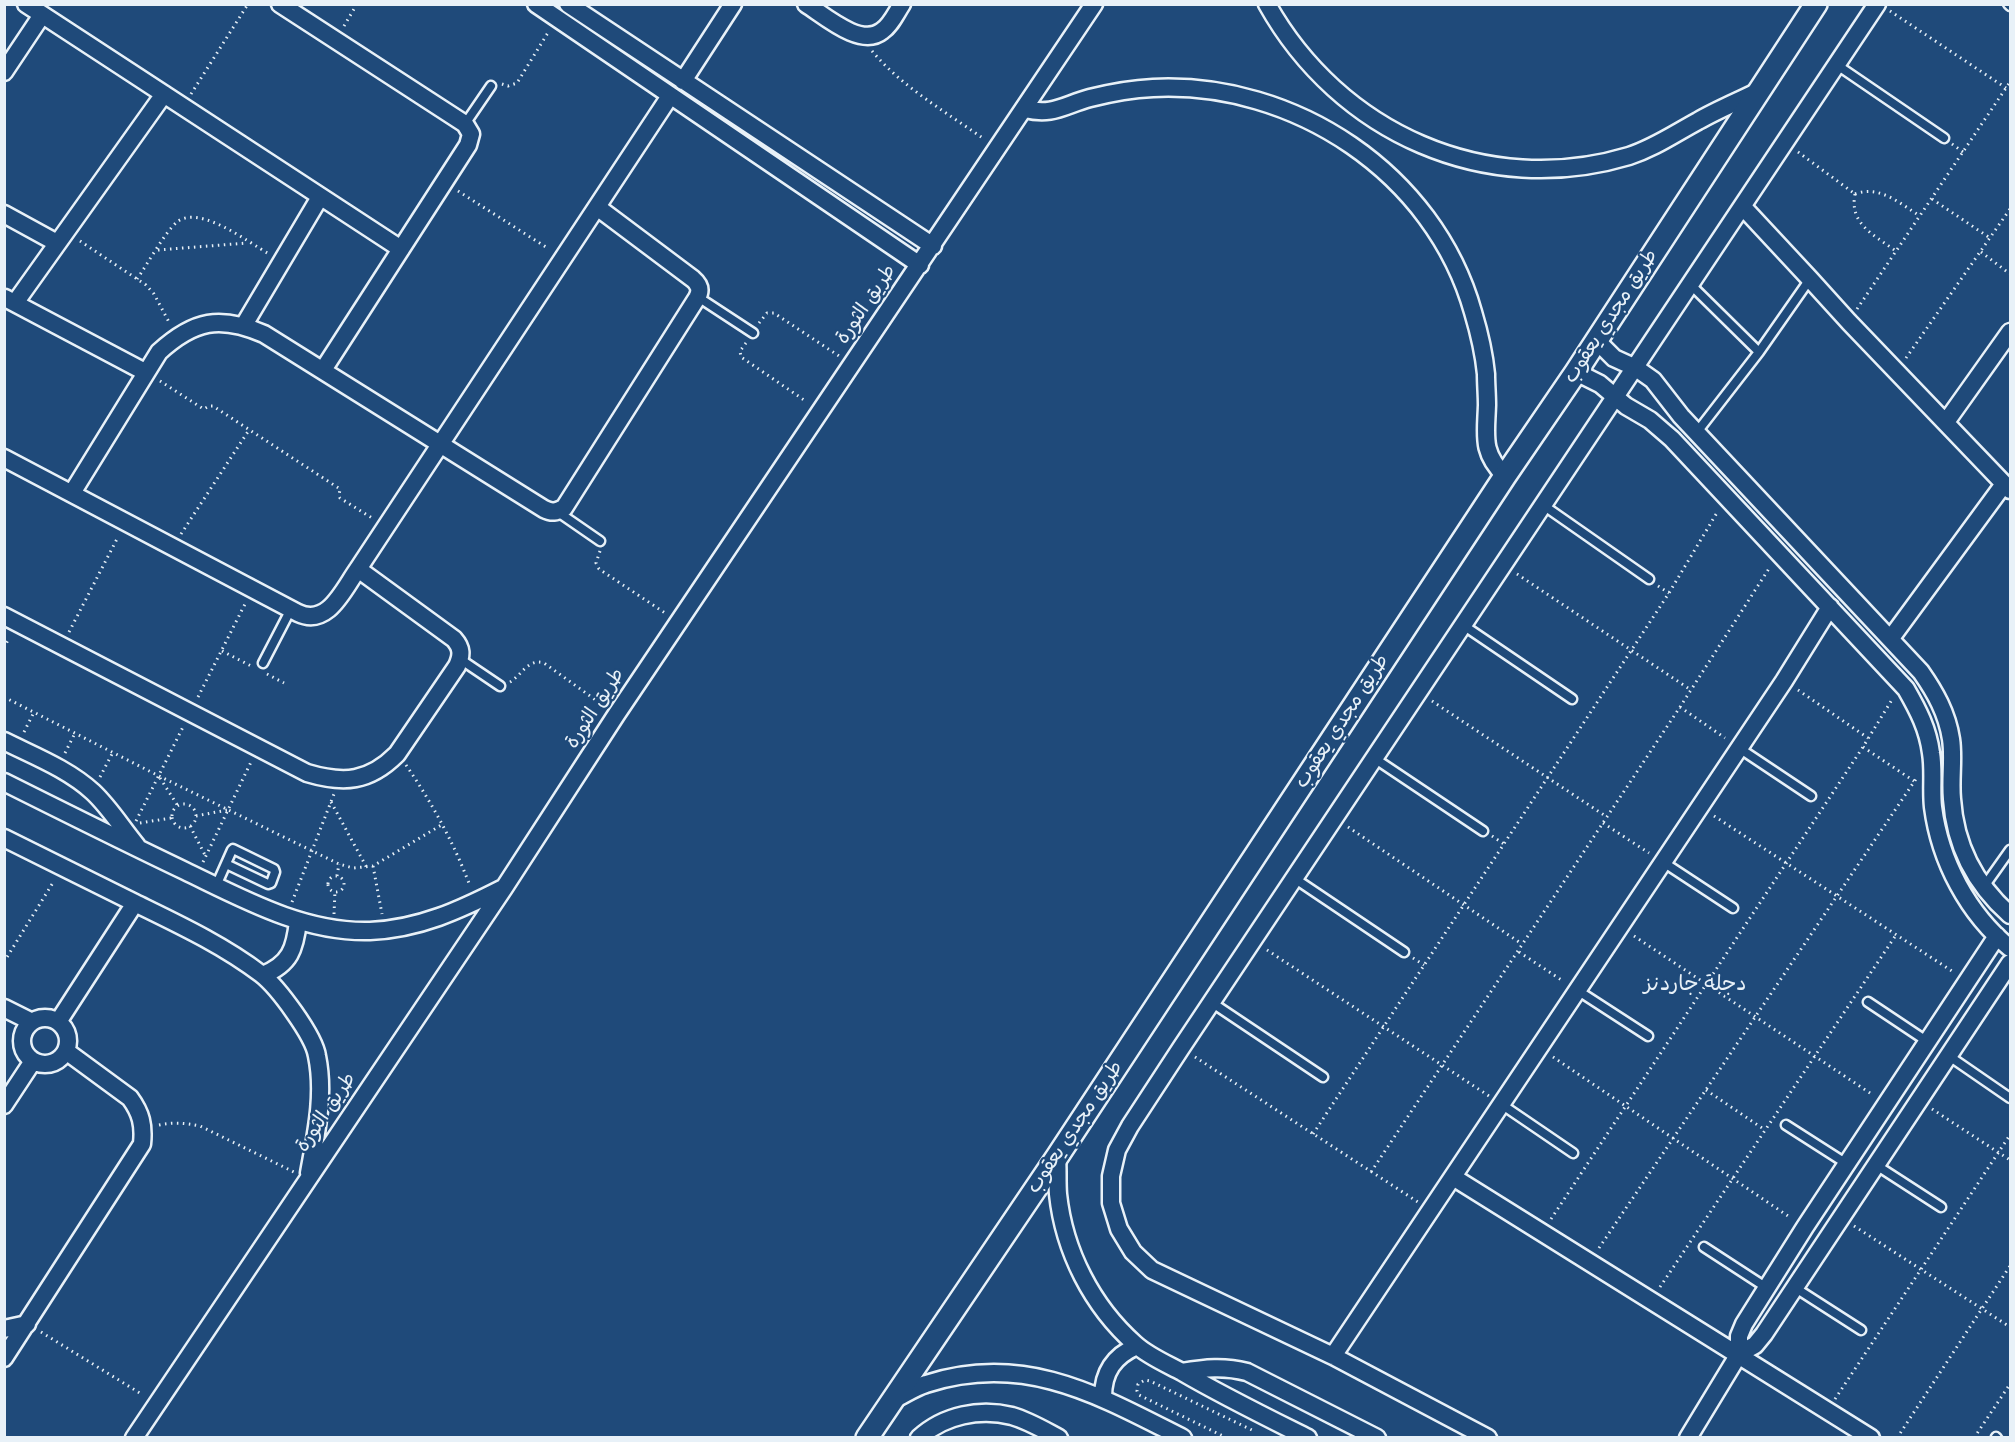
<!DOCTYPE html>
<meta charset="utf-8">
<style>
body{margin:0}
#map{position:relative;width:2015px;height:1442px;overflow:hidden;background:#1f4a7a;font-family:Mynerve,sans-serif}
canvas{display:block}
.frame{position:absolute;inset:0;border:6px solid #e8f1f8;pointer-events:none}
</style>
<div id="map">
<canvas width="2015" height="1442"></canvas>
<div class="frame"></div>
</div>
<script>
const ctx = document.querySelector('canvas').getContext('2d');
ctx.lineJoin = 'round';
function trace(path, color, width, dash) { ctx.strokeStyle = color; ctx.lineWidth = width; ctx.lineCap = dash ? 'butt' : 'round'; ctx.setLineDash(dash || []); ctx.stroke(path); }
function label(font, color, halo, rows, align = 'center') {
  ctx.font = font + ' Mynerve,"Playpen Sans Arabic",sans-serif'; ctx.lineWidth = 4.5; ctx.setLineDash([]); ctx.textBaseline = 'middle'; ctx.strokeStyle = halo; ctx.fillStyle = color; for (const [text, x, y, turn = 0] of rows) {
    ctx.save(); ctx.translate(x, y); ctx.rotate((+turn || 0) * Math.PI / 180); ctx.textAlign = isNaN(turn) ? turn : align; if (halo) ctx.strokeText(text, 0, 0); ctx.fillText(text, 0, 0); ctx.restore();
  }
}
const service = new Path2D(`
 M 2008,4 L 2010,6
 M 1837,65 L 1944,138
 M 465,124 L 491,86
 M 1690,284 L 1759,352
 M 698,297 L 753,333
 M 1697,432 L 1759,352 L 1810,279
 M 1543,505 L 1649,579
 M 558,512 L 600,541
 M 1463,625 L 1572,699
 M 460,659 L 500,686
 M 263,663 L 291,609
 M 1739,748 L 1811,796
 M 1374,758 L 1483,831
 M 1663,862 L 1733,908
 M 1294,878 L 1404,952
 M 216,886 L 232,850 L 233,849 L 274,869 L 275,872 L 271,883 L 268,884 L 226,864
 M 1983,888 L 2010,850
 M 1577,990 L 1648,1036
 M 1211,1002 L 1323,1077
 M 1868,1002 L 1928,1042
 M 1949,1056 L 2010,1098
 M 1501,1104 L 1573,1153
 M 1786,1125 L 1847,1164
 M 1876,1165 L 1941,1207
 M 1704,1247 L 1767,1288
 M 1794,1287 L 1861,1330
 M 1996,1437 L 1997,1438`);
const minor = new Path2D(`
 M 26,4 L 401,249
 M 280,4 L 465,124 L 471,134 L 468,145 L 323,370
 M 536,4 L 920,265
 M 568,4 L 933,246
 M 806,4 C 825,16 861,48 882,31 C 891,25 896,13 902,4
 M 1267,4 C 1339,133 1486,199 1629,156 C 1654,148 1674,134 1698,121 C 1717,110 1739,101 1759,91
 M 4,72 L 42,15
 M 683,81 L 733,4
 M 1025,109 C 1053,116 1064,105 1090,98 C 1110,93 1132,89 1153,88 C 1294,81 1434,173 1473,312 C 1479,332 1484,353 1486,374 C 1486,384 1487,395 1487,405 C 1486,436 1481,452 1505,476
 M 1743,207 L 1810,279 L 1849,322 L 2010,490
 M 4,214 L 57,243
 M 5,298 L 145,372
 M 15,303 L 164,94
 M 244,325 L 320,197
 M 1597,341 L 1614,358 L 1636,368 L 1653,380 L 1681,416 L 1921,672 C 1935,692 1947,713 1951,739 C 1954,758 1950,779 1952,799 C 1955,845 1975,884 2010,915
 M 1576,372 L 1600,384 L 1626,406 L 1650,420 L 1672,439 L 1906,689 C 1918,710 1928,729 1931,753 C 1934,771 1931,789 1933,807 C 1940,861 1968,914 2010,948
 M 1946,422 L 2010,332
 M 4,458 L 298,613 C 328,627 343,590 358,569 L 670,96
 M 72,493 L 159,352 C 194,320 220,315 264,334 L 544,509 C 552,513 556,512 564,508 L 697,298 C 701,291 700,285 693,279 L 597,207
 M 4,616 L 307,773 C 344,784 369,782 397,754 L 457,666 C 462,655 462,648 454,639 L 358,569
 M 1891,638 L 2004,484
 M 4,741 C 34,756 68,769 93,792 C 110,808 122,828 137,846
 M 4,782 C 64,812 124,842 185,871 C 243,899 304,933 370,931 C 419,929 460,910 503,888
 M 4,838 C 48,860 91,881 135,903 C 178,924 223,945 261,974 C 278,987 314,1036 317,1056 C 325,1095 316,1134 309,1173
 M 263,975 C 290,964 295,949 298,921
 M 4,1008 L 32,1022
 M22 1041a23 23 0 1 1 46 0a23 23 0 1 1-46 0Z
 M 58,1022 L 135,903
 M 4,1105 L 33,1061
 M 1057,1157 C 1058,1169 1057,1182 1058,1194 C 1064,1251 1092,1306 1135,1344 C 1148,1356 1167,1364 1182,1372 C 1223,1396 1266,1417 1308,1438
 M 1453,1177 L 1871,1438
 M 4,1329 L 27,1324
 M 1739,1354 L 1739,1336 L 1744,1324 L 1805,1227 L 1997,936
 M 1333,1356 L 1784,681 L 1830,607
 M 4,1358 L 142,1144 C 144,1125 141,1113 130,1098 L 66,1051
 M 1182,1372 C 1205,1368 1224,1366 1247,1372 L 1377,1438
 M 1103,1397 C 1103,1372 1114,1356 1137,1346
 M 893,1400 C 904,1395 915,1387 926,1384 C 1024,1352 1098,1395 1183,1438
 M 134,1438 L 504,888 L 616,715 L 1094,4
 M 919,1438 C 944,1415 980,1408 1012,1416 C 1029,1421 1044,1430 1059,1438
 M 1488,1438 L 1333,1356 L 1152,1270 L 1133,1252 L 1119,1229 L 1111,1203 L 1111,1176 L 1117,1150 L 1130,1126 L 1181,1048 L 1877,4
 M 1688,1438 L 1739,1354 L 1755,1345 L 1764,1334 L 2010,963`);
const tertiary = new Path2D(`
 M 867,1438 L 1057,1157 L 1505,476 L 1576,372 L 1816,4`);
trace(service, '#e8f1f8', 13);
trace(minor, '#e8f1f8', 21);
trace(tertiary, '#e8f1f8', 26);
trace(new Path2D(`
 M 1890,11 L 2006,88
 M 344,26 L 357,4
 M 872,51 C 902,87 946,112 984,139
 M 502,84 L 508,86 L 517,83 L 549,31
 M 191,94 L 248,4
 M 1952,144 L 1963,152
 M 1798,152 L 1855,194
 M 458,191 L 549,249
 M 1855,194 C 1849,225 1875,235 1897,252
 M 1855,194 C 1880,185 1899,203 1920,216
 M 1932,199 L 1990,238
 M 80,241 L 146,285 L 154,294 L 170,324
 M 158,250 L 247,243
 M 1981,252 L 2010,274
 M 137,279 C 147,265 165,232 177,222 C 199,204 248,242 269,254
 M 1857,309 L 2010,82
 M 759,323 L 767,313 L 774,313 L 839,356
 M 746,343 L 740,351 L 741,357 L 807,402
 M 1906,358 L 2010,209
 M 160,381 L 202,408 L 204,409 L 209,406 L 213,406 L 337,487 L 340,489 L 339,496 L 340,498 L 372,518
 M 181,534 L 249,430
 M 600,551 L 596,563 L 599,569 L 665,613
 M 1517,574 L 1691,690
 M 1658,586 L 1669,593
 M 69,632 L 118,537
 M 4,648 L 9,638
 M 222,651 L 253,667
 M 267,674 L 284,683
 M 510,682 C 522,675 528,658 544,663 L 604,706
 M 1798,690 L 1868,738
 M 4,697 L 159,776 L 339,864 L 353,868 L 373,866 L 443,824
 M 198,697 L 245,604
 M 1432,701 L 1607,817
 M 1680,707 L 1725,738
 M 24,732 L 34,712
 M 1863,747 L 1914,781
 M 65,753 L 75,733
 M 406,765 C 432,803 454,843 470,886
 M 100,777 L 113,752
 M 160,778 L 178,806
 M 331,802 L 367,868
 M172 816a12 12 0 1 1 24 0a12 12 0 1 1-24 0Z
 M 196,816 L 227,810
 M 1714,816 L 1955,973
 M 136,821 L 183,727
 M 140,823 L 171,818
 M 1603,823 L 1649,853
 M 190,826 L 206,857
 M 1348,827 L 1522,944
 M 1492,836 L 1504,844
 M 203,862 L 251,762
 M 373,866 L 382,914
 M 337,876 L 339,864
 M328 884a8 8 0 1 1 16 0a8 8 0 1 1-16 0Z
 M 292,902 L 334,794
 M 334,914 L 335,891
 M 1634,936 L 1873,1095
 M 1267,950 L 1489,1096
 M 1519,952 L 1563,981
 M 1413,958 L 1424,965
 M 4,962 L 54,881
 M 1195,1057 L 1418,1202
 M 1553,1057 L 1791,1218
 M 1706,1090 L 1765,1130
 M 1932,1109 L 2010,1160
 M 159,1125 C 173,1122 185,1123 200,1126 L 294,1172
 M 1313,1134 L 1669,593 L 1718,511
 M 1371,1172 L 1680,707 L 1770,567
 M 1551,1219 L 1863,747 L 1893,698
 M 1854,1226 L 2010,1327
 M 1599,1248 L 1916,779
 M 1660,1287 L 1896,935
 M 41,1332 L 143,1395
 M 1835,1399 L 2010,1135
 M 1227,1438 L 1139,1395 L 1137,1391 L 1138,1384 L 1145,1380 L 1150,1381 L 1254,1431
 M 1897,1438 L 2010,1266
 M 1974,1438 L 2010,1384`), '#e8f1f8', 3, [1.5, 4.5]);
trace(service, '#1f4a7a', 8);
trace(minor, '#1f4a7a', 16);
trace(tertiary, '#1f4a7a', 21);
label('20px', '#e8f1f8', '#1f4a7a', [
 ["طريق الثورة",867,305,-56],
 ["طريق مجدي يعقوب",1612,317,-57],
 ["طريق الثورة",596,709,-57],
 ["طريق مجدي يعقوب",1343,722,-57],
 ["طريق الثورة",327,1113,-56],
 ["طريق مجدي يعقوب",1076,1128,-56]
]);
label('21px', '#e8f1f8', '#1f4a7a', [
 ["دجلة جاردنز",1695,986]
]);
</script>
